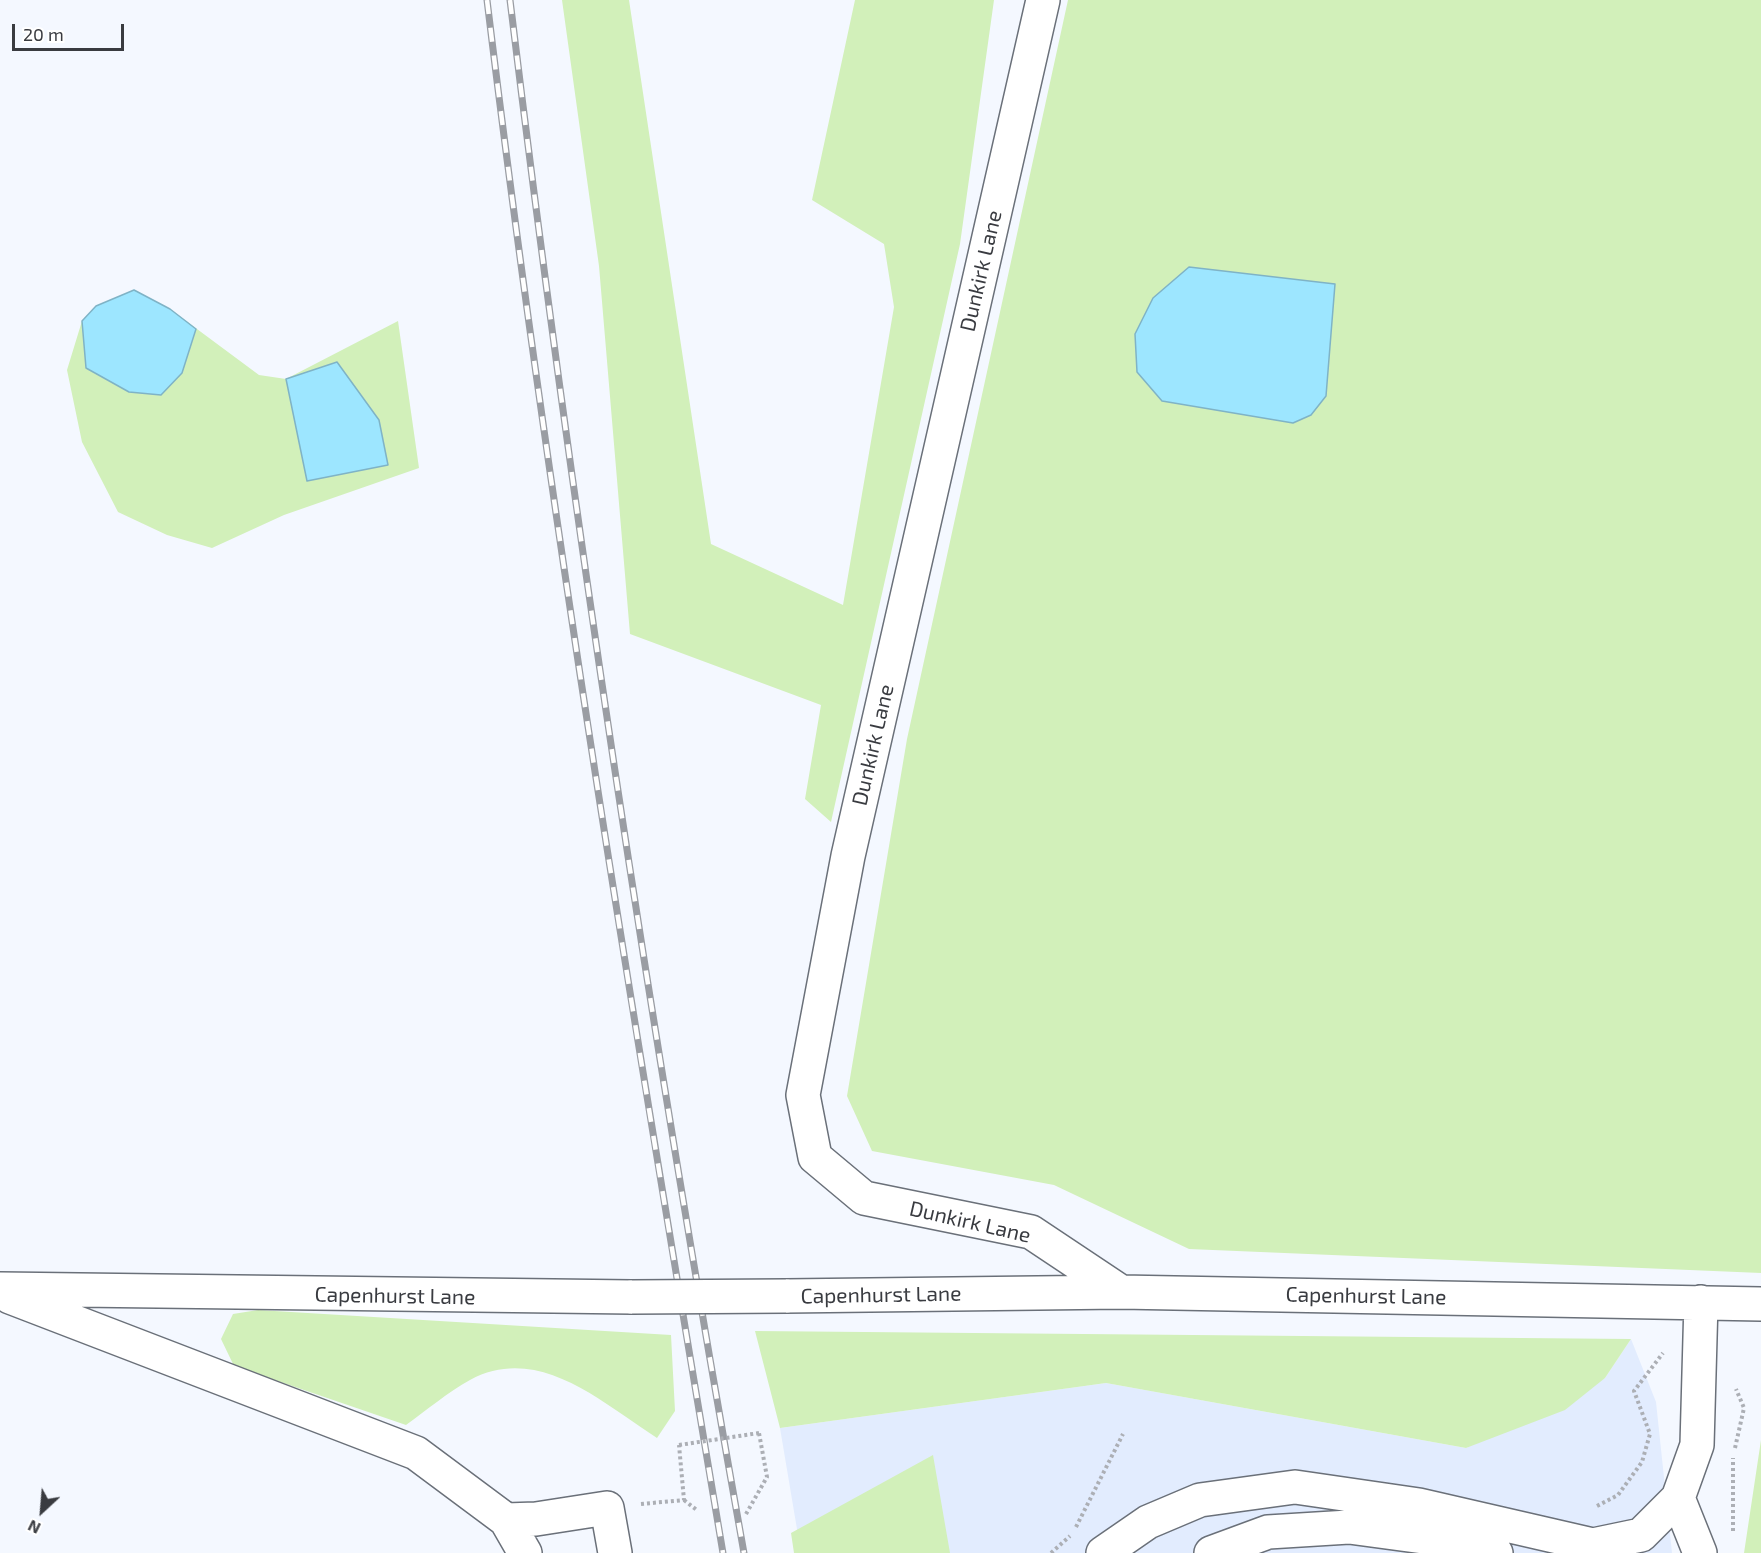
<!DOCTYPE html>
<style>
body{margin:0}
#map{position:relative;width:1761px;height:1553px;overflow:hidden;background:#f4f8ff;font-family:"Exo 2",sans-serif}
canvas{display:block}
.north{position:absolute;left:12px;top:1481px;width:60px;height:60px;-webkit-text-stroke:4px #fff;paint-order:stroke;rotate:206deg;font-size:16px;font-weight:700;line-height:24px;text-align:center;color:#393b40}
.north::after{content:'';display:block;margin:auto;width:21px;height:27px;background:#393b40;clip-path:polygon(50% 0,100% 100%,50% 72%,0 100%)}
.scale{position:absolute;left:12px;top:24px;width:112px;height:27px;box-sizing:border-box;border:3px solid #393b40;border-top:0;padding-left:8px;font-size:18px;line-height:21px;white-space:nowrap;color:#393b40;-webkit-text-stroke:4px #fff;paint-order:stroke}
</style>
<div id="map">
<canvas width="1761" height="1553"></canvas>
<div class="north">N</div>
<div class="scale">20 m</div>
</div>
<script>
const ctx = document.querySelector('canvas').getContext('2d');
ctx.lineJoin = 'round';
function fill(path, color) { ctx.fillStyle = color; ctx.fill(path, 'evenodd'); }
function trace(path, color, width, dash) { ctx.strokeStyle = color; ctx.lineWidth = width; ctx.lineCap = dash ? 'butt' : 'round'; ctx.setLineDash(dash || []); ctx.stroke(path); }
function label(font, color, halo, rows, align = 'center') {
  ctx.font = font + ' "Exo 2",sans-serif'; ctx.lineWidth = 4.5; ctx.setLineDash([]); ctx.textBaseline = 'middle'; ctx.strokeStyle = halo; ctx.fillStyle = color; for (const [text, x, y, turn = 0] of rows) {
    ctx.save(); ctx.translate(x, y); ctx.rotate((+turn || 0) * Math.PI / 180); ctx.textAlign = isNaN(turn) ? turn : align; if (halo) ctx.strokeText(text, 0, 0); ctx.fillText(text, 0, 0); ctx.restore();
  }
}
fill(new Path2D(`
 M 1631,1339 L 1656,1402 L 1672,1553 L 801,1553 L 780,1428 L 1106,1383 L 1466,1448 L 1605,1378 Z`), '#e2ecfe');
fill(new Path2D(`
 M 562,0 L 629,0 L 711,544 L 843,605 L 894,307 L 884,244 L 812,200 L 855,0 L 994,0 L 960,244 L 831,822 L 805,799 L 821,705 L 630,634 L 599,266 Z
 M 1068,0 L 1761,0 L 1761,1273 L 1189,1249 L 1054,1185 L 872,1151 L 847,1096 L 907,739 Z
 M 170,309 L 259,375 L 286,379 L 398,321 L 419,468 L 284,515 L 212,548 L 167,535 L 118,512 L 82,442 L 67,370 L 82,321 Z
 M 258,1310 L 671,1335 L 675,1411 L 657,1438 C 602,1403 539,1343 470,1380 C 448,1392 427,1410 406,1425 L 234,1366 L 221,1339 L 233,1314 Z
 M 755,1331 L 1631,1339 L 1605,1378 L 1565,1410 L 1466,1448 L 1106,1383 L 780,1428 Z
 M 1761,1440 L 1761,1553 L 1744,1553 Z
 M 933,1455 L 950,1553 L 794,1553 L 791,1533 Z`), '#d2f0ba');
const water = new Path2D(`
 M 1189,267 L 1335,284 L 1326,396 L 1311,415 L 1293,423 L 1162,401 L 1137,372 L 1135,334 L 1153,298 Z
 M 134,290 L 170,309 L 196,329 L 182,373 L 161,395 L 129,392 L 86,368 L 82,321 L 96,306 Z
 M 337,362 L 379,420 L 388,465 L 307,481 L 286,379 Z`);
fill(water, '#9de6ff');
trace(water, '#7fb3c6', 1.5);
const minor = new Path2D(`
 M 1043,0 L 848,856 L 803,1095 L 815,1157 L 864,1198 L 1031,1232 L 1121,1292
 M 0,1289 L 632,1297
 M 786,1296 L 1121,1292 L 1761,1304
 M 10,1297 L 416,1453 L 506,1520 L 525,1553
 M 506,1520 L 536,1519 L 607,1508 L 615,1553
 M 1103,1553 L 1148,1522 L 1200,1500 L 1295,1487 L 1419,1505 L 1593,1545 L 1641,1535 L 1678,1498
 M 1211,1553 L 1268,1532 L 1349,1527 L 1424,1537 L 1496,1553
 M 1700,1553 L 1678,1498 L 1697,1445 L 1701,1302`);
trace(minor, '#6a7079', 36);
trace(new Path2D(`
 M 1735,1448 L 1744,1408 L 1736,1389
 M 684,1500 L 698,1511
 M 641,1504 L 684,1500 L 679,1445
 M 1597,1506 L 1618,1495 L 1642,1462 L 1650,1434 L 1634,1391 L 1663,1353
 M 746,1514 L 767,1477 L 759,1433
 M 1076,1527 L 1123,1434
 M 1733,1531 L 1733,1458
 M 1051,1553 L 1070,1536`), '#acafb5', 4, [3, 3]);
trace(minor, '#fff', 33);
const rail = new Path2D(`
 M 487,0 C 550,520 636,1037 723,1553
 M 510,0 C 573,520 652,1038 744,1553`);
trace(rail, '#9a9da3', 7);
trace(rail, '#fff', 4.5, [14]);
const minorBridge = new Path2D(`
 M 632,1297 L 786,1296`);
trace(minorBridge, '#6a7079', 36, []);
trace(new Path2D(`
 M 679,1445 L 759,1433`), '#acafb5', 4, [3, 3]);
trace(minorBridge, '#fff', 33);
label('21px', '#393b40', '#fff', [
 ["Dunkirk Lane",981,271,-77],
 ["Dunkirk Lane",873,745,-77],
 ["Dunkirk Lane",970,1222,13],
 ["Capenhurst Lane",881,1295,-1],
 ["Capenhurst Lane",395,1296,1],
 ["Capenhurst Lane",1366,1296,1]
]);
</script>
